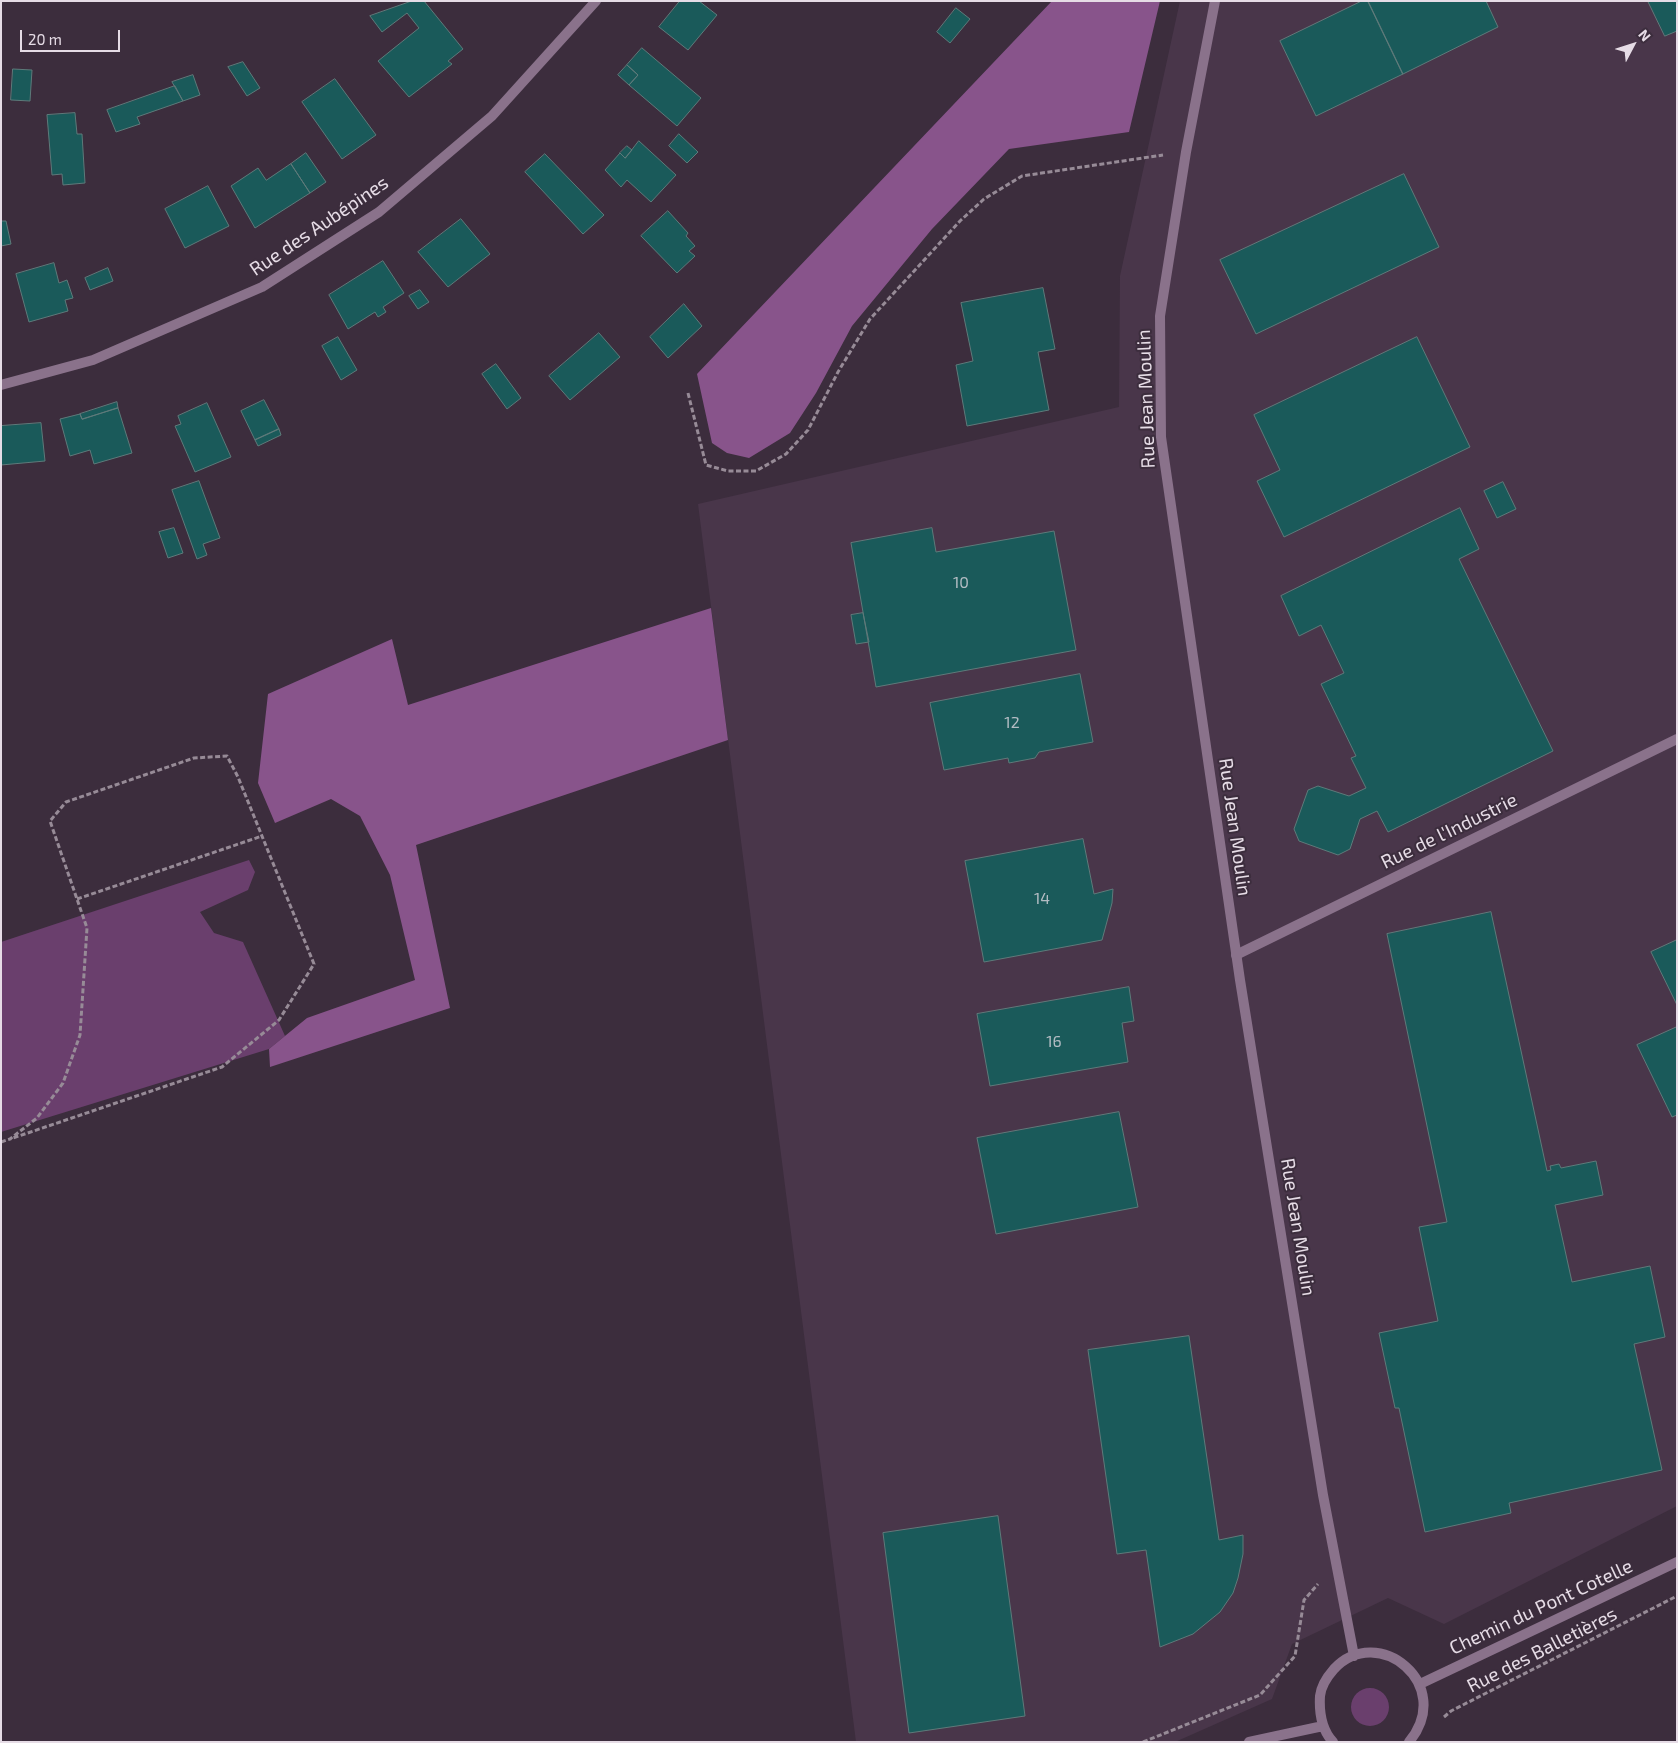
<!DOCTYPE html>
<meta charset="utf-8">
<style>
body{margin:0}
#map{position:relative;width:1678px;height:1743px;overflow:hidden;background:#3c2d3d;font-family:"Exo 2",sans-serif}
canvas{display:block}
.frame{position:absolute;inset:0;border:2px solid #e6dce6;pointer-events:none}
.north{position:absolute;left:1608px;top:20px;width:50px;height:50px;-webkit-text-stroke:4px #3c2d3d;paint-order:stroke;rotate:50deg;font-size:14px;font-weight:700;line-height:20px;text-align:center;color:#e6dce6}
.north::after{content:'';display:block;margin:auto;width:18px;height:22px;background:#e6dce6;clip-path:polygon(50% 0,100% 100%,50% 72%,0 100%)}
.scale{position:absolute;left:20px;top:30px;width:100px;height:22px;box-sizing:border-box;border:2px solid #e6dce6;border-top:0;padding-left:6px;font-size:15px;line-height:18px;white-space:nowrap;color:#e6dce6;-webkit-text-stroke:4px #3c2d3d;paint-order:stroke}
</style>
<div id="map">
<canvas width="1678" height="1743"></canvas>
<div class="frame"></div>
<div class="north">N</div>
<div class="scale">20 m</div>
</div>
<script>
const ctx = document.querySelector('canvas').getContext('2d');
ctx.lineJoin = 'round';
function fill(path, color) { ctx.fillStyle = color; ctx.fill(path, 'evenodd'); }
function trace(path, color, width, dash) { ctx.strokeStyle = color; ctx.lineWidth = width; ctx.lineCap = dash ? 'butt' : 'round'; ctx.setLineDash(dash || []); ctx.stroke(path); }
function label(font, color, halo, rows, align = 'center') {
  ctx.font = font + ' "Exo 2",sans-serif'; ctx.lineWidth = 4; ctx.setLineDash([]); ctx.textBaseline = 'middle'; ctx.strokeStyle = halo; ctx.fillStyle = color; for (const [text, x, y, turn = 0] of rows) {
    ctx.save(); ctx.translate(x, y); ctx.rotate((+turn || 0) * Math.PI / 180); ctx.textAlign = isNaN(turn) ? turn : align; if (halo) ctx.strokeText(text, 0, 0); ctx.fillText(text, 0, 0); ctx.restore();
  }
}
fill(new Path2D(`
 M 1180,1 L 1677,1 L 1677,1506 L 1444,1624 L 1388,1598 L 1292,1644 L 1272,1699 L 1175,1742 L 856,1742 L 698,504 L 1119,407 L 1120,276 Z`), '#49364a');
fill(new Path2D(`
 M 249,860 L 255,872 L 248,890 L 200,912 L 214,933 L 243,942 L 285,1036 L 269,1049 L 1,1132 L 1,942 Z
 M1351 1707a19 19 0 1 1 38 0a19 19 0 1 1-38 0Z`), '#6a3f6d');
fill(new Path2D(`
 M 1052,1 L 1160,1 L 1129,132 L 1009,149 L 932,229 L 852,326 L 816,393 L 790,433 L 749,458 L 727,453 L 712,443 L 697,374 Z
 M 711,608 L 728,740 L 416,845 L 450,1008 L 270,1067 L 269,1049 L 307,1018 L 415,980 L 390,875 L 360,816 L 331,799 L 275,823 L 258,783 L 268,694 L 392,639 L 408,705 Z`), '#88548b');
const building = new Path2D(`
 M 412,1 L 424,1 L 463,49 L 448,61 L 452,64 L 409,97 L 378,61 L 419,28 L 407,13 L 382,32 L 370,16 Z
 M 680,1 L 699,1 L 717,15 L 688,50 L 659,27 Z
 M 1362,1 L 1368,1 L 1403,74 L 1316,116 L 1280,41 Z
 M 1368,1 L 1486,1 L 1498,27 L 1403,74 Z
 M 1648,1 L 1677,1 L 1677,31 L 1665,36 Z
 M 956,8 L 970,19 L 950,43 L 937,32 Z
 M 642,48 L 701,98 L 677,126 L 629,85 L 638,75 L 627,65 Z
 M 243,62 L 260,88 L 247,96 L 228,67 Z
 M 627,65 L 638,75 L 629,85 L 618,75 Z
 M 13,69 L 32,70 L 30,101 L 11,100 Z
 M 193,75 L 200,95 L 183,101 L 172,82 Z
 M 335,79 L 376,135 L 342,159 L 302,102 Z
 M 175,86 L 183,101 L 137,117 L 140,124 L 116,132 L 107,110 Z
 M 75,113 L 77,134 L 82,134 L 85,183 L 63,185 L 62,174 L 52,175 L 47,115 Z
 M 679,134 L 698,152 L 687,163 L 669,146 Z
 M 639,141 L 676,175 L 651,202 L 627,180 L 621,187 L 605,170 L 620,153 L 625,158 Z
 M 627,146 L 632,150 L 625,158 L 620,153 Z
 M 306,153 L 326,182 L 310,193 L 291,164 Z
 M 545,154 L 604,215 L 583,234 L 525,172 Z
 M 291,164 L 310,193 L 255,228 L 231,186 L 258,168 L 266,180 Z
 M 1404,174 L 1439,247 L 1256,334 L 1220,260 Z
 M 208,186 L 229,226 L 185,248 L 165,209 Z
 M 668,211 L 688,233 L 686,236 L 695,246 L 689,251 L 695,256 L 677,273 L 641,236 Z
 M 461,219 L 490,254 L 448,287 L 418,252 Z
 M 1,221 L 6,221 L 11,244 L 1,246 Z
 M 383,261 L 404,293 L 383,307 L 386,312 L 378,317 L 375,312 L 348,329 L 329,295 Z
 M 54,263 L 59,283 L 67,280 L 73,298 L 65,300 L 68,311 L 29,322 L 16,274 Z
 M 108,268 L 113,281 L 90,290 L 85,278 Z
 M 1043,288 L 1055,349 L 1038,352 L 1049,410 L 967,426 L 956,365 L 973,361 L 961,303 Z
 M 420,290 L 429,302 L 418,309 L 409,296 Z
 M 684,304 L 702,326 L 668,358 L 650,337 Z
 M 599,333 L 620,357 L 570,400 L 549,376 Z
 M 338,337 L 357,370 L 341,380 L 322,346 Z
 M 1417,337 L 1470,447 L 1284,537 L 1257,481 L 1280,470 L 1254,415 Z
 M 496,364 L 521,398 L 507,409 L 482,374 Z
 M 264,400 L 279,429 L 255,440 L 241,411 Z
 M 117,402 L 118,408 L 82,419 L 80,414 Z
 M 207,403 L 231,457 L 195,472 L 175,426 L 181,424 L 178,416 Z
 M 118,408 L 132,453 L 94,464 L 90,450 L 70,456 L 60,419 L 80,414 L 82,419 Z
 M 41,423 L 45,461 L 1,465 L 1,426 Z
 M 279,429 L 281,435 L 258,446 L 255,440 Z
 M 199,481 L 220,538 L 203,544 L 207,555 L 197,559 L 172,490 Z
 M 1503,482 L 1516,509 L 1497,518 L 1484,491 Z
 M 1460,508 L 1479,549 L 1459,559 L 1553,751 L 1388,832 L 1377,811 L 1360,819 L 1350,849 L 1338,855 L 1299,841 L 1294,829 L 1308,790 L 1318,786 L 1349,796 L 1366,788 L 1351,758 L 1356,756 L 1321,684 L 1344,673 L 1321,625 L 1299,636 L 1281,596 Z
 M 174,528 L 183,553 L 168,558 L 159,532 Z
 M 932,528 L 936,552 L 1054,531 L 1076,650 L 876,687 L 851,543 Z
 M 863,613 L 869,642 L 856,644 L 851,615 Z
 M 1080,674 L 1093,742 L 1039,752 L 1035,758 L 1009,763 L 1008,758 L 944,770 L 930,703 Z
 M 1083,839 L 1094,894 L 1113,889 L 1112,903 L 1102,940 L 984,962 L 965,861 Z
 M 1491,912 L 1547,1171 L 1551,1170 L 1550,1166 L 1559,1164 L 1561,1168 L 1596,1161 L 1603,1195 L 1555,1205 L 1572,1282 L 1650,1266 L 1665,1337 L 1634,1344 L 1662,1470 L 1509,1503 L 1511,1513 L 1425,1532 L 1399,1408 L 1395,1408 L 1379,1333 L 1438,1321 L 1419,1227 L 1447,1222 L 1387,934 Z
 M 1677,940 L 1677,1005 L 1651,952 Z
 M 1129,987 L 1134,1021 L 1122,1023 L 1128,1062 L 990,1086 L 977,1014 Z
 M 1677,1027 L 1677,1115 L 1672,1117 L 1637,1045 Z
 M 1119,1112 L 1138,1207 L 996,1234 L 977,1138 Z
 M 1189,1336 L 1219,1540 L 1243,1535 L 1243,1554 L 1238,1578 L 1233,1593 L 1220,1612 L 1193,1634 L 1160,1647 L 1146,1550 L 1117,1554 L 1088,1350 Z
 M 998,1516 L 1025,1716 L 909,1733 L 883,1533 Z`);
fill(building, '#1a5a5a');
trace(building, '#5e7a7a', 1);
trace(new Path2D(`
 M 688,393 L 706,465 L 728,471 L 756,471 L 786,454 L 808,430 L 838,372 L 870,319 L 960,221 L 984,199 L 1022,176 L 1163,155
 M 77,899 L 262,836
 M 1,1142 L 10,1139 L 37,1118 L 63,1083 L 80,1035 L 87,928 L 50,821 L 66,802 L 194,758 L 227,756 L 238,777 L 314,964 L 279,1020 L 222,1067 L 10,1139
 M 1444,1717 L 1451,1711 L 1677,1596
 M 1143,1742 L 1260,1695 L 1295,1656 L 1304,1600 L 1318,1584`), '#978b97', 3, [5, 2.5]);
trace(new Path2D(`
 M 1,385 L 93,360 L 262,287 L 379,212 L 492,116 L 596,1
 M 1236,955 L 1677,739`), '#8a728b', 10);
trace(new Path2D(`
 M 1215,1 L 1186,152 L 1160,316 L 1161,437 L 1240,980 L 1323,1495 L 1354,1656
 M 1420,1684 L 1677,1562
 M 1249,1742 L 1323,1726
 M 1333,1742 C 1321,1729 1319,1713 1320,1696 C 1321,1686 1327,1677 1334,1669 C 1378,1622 1456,1685 1409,1742`), '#8a728b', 10);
label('16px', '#b3bcc3', null, [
 ["10",961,583],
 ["12",1012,723],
 ["14",1042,899],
 ["16",1054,1042]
]);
label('19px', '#e6dce6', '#3c2d3d', [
 ["Rue des Aubépines",319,226,-34],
 ["Rue Jean Moulin",1146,399,-92],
 ["Rue Jean Moulin",1235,827,82],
 ["Rue de l'Industrie",1449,831,-26],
 ["Rue Jean Moulin",1298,1227,81],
 ["Chemin du Pont Cotelle",1541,1607,-25],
 ["Rue des Balletières",1542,1650,-27]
]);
</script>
